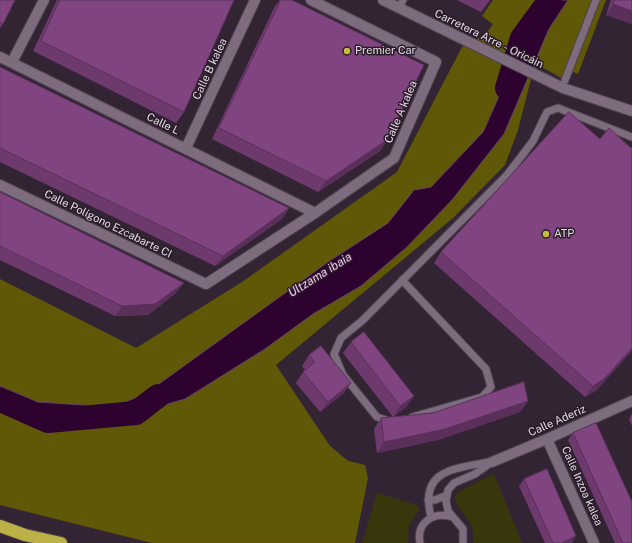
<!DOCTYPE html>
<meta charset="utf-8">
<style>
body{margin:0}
canvas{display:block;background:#332433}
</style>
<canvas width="632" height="543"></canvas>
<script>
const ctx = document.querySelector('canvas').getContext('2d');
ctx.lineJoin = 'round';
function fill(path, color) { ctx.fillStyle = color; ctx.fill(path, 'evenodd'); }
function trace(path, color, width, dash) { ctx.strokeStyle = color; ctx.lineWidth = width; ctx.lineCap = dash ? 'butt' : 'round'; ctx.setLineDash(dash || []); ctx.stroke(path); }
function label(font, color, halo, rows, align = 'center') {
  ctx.font = font + ' "Public Sans",sans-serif'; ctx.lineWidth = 3; ctx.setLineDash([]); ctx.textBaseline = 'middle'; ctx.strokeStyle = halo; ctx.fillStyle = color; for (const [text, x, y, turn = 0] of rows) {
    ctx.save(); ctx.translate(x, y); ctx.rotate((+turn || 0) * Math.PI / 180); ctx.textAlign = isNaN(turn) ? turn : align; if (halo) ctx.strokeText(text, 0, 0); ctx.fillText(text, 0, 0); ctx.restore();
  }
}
fill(new Path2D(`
 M 494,474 L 522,543 L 473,543 C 476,515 457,516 455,496 L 459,491 Z
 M 377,493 L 411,503 L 420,508 L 409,525 L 408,543 L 362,543 Z`), '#3a360b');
fill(new Path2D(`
 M 493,0 L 606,0 L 578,74 L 568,70 L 565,80 L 538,65 L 531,79 L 518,130 L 505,165 L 453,218 L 276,365 L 330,446 L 348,461 L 365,465 L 368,478 L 355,543 L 152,543 L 0,505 L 0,279 L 136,348 L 242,282 L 397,172 L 462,47 L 487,33 L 493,24 L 482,16 Z`), '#5f5807');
const water = new Path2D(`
 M 542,0 L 568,0 L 549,29 L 504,134 L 452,200 L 407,247 L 361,286 L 313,314 L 265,349 L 185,399 L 136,413 L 48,421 L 0,412 L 0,386 L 38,402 L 113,407 L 145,394 L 328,262 L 388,223 L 414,190 L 431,187 L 483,132 Z`);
fill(water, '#2d022e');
trace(water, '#644365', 1);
trace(new Path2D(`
 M 507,88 L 522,38 L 550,0
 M 0,400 L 48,421 L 136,413 L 158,396`), '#2d022e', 24);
const lane = new Path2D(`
 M 399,8 L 403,0
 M 565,80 L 596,0
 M 402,280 L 486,369 L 491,387 L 482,397 L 412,417
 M 389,421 L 377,417 L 343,375 L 334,354 L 341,338 L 363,320 L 507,175 L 533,141 L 547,112 L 558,108 L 632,137
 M 428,500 L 435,500 L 447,495
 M 431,517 C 419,470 453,469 489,462
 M 420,543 C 416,522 434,511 453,517
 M 463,543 L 463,529 L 448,511 L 446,501 L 448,490 L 454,483 L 475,474 L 492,462`);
const street = new Path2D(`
 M 0,57 L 315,213
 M 12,62 L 44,0
 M 186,148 L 255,0
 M 0,185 L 206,284 L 315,213 L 394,158 L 436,62 L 311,0
 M 547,439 L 594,543
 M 492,462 L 547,439 L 632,401`);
const secondary = new Path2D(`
 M 383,0 L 563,88 L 632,111`);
const highway = new Path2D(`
 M 0,526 L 25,535 L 61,543`);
trace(lane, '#4f424f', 9);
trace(street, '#4f424f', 12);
trace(secondary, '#4f424f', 12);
trace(highway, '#4f424f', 14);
trace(lane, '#7d6c7d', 7);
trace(street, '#7d6c7d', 10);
trace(secondary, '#7d6c7d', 10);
trace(highway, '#bbb147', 12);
fill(new Path2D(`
 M 0,0 L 3,24 L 0,28 Z
 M 57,0 L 234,0 L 184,112 L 176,123 L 33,51 Z
 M 280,0 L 292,0 L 387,140 L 380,151 L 318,192 L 212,139 L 275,6 Z
 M 457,0 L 490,0 L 481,12 Z
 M 611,0 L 632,0 L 632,24 L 606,15 Z
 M 0,67 L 289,208 L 282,219 L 215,266 L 0,162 Z
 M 600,139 L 631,148 L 597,390 L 585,397 L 434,263 L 441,252 Z
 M 0,192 L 176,293 L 148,315 L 115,316 L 0,260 Z
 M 351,342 L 414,396 L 406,407 L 393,417 L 528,401 L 520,412 L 438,440 L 377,453 L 374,429 L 381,418 L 393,417 L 343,353 Z
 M 309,355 L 351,383 L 344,393 L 320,412 L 296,383 L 303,372 L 305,370 L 302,366 Z
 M 632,414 L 632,426 L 629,419 Z
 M 573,433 L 632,543 L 615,543 L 568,440 Z
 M 524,479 L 572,543 L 545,543 L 519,486 Z`), '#6e3a6e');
fill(new Path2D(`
 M 613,4 L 632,11 L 632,24 L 606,15 Z
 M 387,140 L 380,151 L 318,192 L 326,181 Z
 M 289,208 L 282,219 L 215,266 L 223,256 Z
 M 184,283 L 176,293 L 148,315 L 115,316 L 122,306 Z
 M 632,348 L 632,351 L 597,390 L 585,397 L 593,386 Z
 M 351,383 L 344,393 L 320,412 L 328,402 Z
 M 414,396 L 406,407 L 393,417 L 400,406 Z
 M 528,401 L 520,412 L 438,440 L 377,453 L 384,442 Z
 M 576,536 L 572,543 L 561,543 Z`), '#5a305a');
const building = new Path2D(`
 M 0,0 L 15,0 L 3,24 L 0,23 Z
 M 60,0 L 234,0 L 184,112 L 41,41 Z
 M 281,0 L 292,0 L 424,65 L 387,140 L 326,181 L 219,128 Z
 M 615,0 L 632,0 L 632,11 L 613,4 Z
 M 0,67 L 289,208 L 223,256 L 0,148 Z
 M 569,112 L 600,139 L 609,128 L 631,148 L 632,147 L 632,348 L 604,379 L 593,386 L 441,252 Z
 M 0,192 L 184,283 L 155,304 L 122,306 L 0,246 Z
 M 364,332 L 414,396 L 400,406 L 351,342 Z
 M 321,346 L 351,383 L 328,402 L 303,372 L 315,362 L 309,355 Z
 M 524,382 L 528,401 L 445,429 L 384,442 L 381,418 L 433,413 Z
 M 596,423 L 632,502 L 632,543 L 623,543 L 573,433 Z
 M 547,469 L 576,536 L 561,543 L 553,543 L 524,479 Z`);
fill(building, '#804480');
trace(building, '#5a305a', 1);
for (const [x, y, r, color] of [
 [347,51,4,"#c7bb3c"],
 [546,234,4,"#c7bb3c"]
]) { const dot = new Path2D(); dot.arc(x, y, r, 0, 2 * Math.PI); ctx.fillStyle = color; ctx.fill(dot); trace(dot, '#291b29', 1.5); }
label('11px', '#e4dae4', '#291b29', [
 ["Carretera Arre - Oricáin",489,39,26],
 ["Calle B kalea",210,69,-65],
 ["Calle A kalea",401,112,-67],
 ["Calle L",163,124,26],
 ["Calle Polígono Ezcabarte CI",108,224,26],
 ["Calle Aderiz",557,421,-24],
 ["Calle Inzoa kalea",582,486,66]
]);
label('11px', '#e4dae4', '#291b29', [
 ["Premier Car",355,51],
 ["ATP",554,234]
], 'left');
label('italic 12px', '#fac6f8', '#291b29', [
 ["Ultzama ibaia",320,275,-32]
]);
</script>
